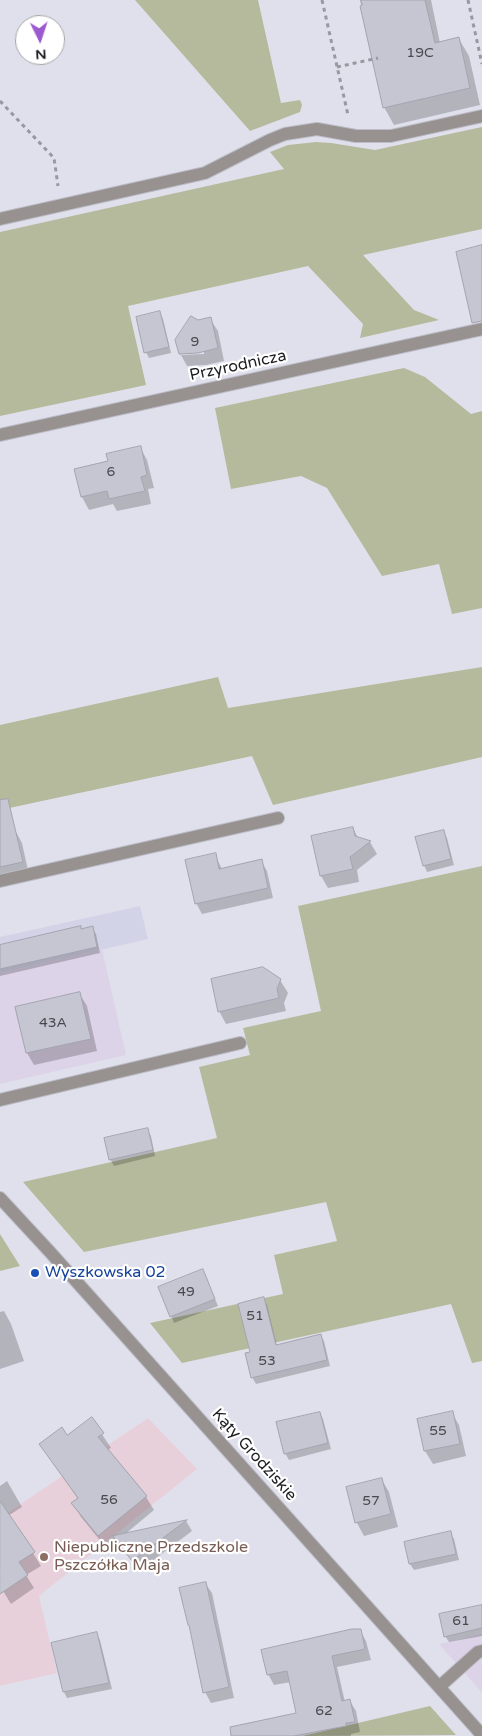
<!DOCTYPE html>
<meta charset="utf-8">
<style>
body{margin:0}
#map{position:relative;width:482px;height:1736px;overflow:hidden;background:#e0e0ec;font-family:"Varela Round",sans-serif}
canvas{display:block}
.north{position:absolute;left:15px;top:15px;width:50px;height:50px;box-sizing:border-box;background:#fff;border:1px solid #a5a5a7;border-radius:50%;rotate:176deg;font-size:14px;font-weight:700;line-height:20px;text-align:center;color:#1e1e22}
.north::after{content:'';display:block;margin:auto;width:18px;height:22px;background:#9c5ad0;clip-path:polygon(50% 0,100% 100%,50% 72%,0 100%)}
</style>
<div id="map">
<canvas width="482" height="1736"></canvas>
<div class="north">N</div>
</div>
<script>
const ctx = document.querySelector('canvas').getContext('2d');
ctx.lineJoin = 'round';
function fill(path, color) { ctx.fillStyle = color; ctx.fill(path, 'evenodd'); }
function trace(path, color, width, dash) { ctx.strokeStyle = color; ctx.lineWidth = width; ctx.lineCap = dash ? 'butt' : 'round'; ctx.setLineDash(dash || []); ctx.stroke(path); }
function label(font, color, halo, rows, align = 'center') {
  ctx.font = font + ' "Varela Round",sans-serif'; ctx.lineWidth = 4.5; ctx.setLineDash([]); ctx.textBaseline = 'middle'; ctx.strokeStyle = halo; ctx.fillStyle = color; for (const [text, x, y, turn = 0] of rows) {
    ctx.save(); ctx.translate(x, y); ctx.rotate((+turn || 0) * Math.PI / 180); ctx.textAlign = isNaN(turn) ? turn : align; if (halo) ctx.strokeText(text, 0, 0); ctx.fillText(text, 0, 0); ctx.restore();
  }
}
fill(new Path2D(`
 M 140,906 L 148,939 L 0,973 L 0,937 Z`), '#d2d3e6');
fill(new Path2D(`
 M 102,949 L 126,1055 L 0,1084 L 0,973 Z
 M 482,1634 L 482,1693 L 439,1644 Z`), '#dcd3e8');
fill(new Path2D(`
 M 148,1418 L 197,1469 L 39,1596 L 57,1673 L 0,1686 L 0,1518 Z`), '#e8d0db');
fill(new Path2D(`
 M 135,0 L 258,0 L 281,103 L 300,100 L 302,105 L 300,112 L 250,131 Z
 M 482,127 L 482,229 L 363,255 L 414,310 L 439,320 L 360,338 L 363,324 L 308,266 L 128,306 L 146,385 L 0,416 L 0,232 L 284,169 L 270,152 L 288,145 L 316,142 L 331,143 L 375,150 Z
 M 404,368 L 425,377 L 471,414 L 482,411 L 482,608 L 452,614 L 439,564 L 382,576 L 327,488 L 301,476 L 231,489 L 215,408 Z
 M 482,667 L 482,757 L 273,805 L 252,756 L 0,810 L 0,725 L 218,677 L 228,708 Z
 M 482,866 L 482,1361 L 472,1363 L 451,1304 L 182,1363 L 150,1323 L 283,1294 L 274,1255 L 337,1241 L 326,1202 L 84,1252 L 23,1182 L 217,1138 L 199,1067 L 250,1055 L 243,1028 L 321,1011 L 298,906 Z
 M 0,1234 L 20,1266 L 0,1271 Z
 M 430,1706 L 456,1735 L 303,1736 Z`), '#b5ba9c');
fill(new Path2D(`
 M 360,0 L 431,0 L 440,43 L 459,39 L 469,56 L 480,105 L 394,125 L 384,107 Z
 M 160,313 L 163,319 L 171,353 L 149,358 L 146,352 Z
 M 210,319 L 218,331 L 224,361 L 206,365 L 187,366 L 181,355 L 204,354 L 204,351 L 183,353 L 180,355 L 180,354 Z
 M 140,447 L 147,460 L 154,488 L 148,489 L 151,504 L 117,511 L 113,504 L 89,510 L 82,497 L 76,470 L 109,462 Z
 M 353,828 L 358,838 L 370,842 L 377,854 L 357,870 L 359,882 L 328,888 L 321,876 Z
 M 15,830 L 22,843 L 29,875 L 0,880 L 0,833 Z
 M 443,832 L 447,838 L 454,865 L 427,872 L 424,865 Z
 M 215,855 L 222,869 L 261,861 L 267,871 L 273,898 L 202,914 L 196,903 Z
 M 80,927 L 82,931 L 92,928 L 96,934 L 100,953 L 0,976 L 0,946 Z
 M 280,980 L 288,993 L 284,1003 L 286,1011 L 226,1024 L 219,1011 Z
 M 79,993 L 87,1006 L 97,1051 L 34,1065 L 27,1053 Z
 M 147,1130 L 151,1136 L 155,1156 L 114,1166 L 110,1159 Z
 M 203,1270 L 218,1306 L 174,1323 L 159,1287 Z
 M 263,1299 L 267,1305 L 277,1346 L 320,1335 L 324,1341 L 330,1366 L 256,1384 L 252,1377 L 251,1352 Z
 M 4,1311 L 11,1324 L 24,1361 L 0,1369 L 0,1312 Z
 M 320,1413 L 323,1419 L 331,1449 L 289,1460 L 285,1453 Z
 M 452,1413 L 459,1425 L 466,1456 L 433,1464 L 425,1451 L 419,1420 Z
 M 92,1419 L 111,1448 L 107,1450 L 146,1497 L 154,1510 L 124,1535 L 186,1521 L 192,1531 L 139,1571 L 117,1541 L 107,1549 L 81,1517 L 73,1504 L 78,1499 L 41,1444 L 67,1437 Z
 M 382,1480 L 389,1492 L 398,1527 L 364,1536 L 357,1523 L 348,1488 Z
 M 7,1481 L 22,1507 L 0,1521 L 0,1486 Z
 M 450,1533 L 454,1539 L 459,1560 L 414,1570 L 410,1564 Z
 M 0,1540 L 33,1553 L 41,1566 L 26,1575 L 34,1588 L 11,1604 L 0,1586 Z
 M 205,1583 L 212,1593 L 234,1698 L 211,1703 L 205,1692 L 192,1630 L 189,1625 Z
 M 482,1606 L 482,1636 L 449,1642 L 445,1636 Z
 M 360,1630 L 366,1641 L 371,1660 L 337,1667 L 345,1702 L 350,1701 L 356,1711 L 360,1732 L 351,1734 L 351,1736 L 234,1736 L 297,1714 L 291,1682 L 274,1685 L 268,1674 Z
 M 96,1634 L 100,1640 L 112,1689 L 67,1698 L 64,1692 L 52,1644 Z`), '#0003');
const building = new Path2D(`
 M 361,0 L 425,0 L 435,43 L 459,37 L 470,88 L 383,108 L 360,6 L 362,5 Z
 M 482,245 L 482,321 L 472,323 L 456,252 Z
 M 160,311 L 169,347 L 144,353 L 136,317 Z
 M 191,316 L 198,320 L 211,317 L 218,348 L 198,353 L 179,354 L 175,340 Z
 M 141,446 L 147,475 L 141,477 L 145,491 L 109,499 L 107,491 L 81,497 L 74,469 L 108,461 L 106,454 Z
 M 8,799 L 23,862 L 0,867 L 0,800 Z
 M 353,827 L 355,836 L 371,841 L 350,857 L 353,869 L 320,876 L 311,836 Z
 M 444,830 L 451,859 L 423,866 L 415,837 Z
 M 216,853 L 219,869 L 262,859 L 268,888 L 195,904 L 185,860 Z
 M 81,926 L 81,929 L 93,926 L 97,947 L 0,969 L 0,945 Z
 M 263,967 L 281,979 L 277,989 L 279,998 L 218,1012 L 211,979 Z
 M 80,992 L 91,1039 L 26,1053 L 15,1007 Z
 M 148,1128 L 153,1150 L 109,1160 L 104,1138 Z
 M 203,1269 L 215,1299 L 170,1317 L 158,1287 Z
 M 264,1297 L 276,1345 L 321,1334 L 327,1360 L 251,1378 L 245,1353 L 250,1352 L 238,1304 Z
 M 453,1411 L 460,1444 L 424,1451 L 417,1419 Z
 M 320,1412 L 328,1443 L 284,1454 L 276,1422 Z
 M 92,1417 L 104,1433 L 98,1437 L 147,1496 L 98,1536 L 71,1503 L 78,1498 L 39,1444 L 62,1427 L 67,1435 Z
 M 382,1478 L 391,1514 L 355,1523 L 346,1487 Z
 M 0,1501 L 35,1552 L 19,1562 L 28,1575 L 0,1594 Z
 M 187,1520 L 132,1561 L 113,1536 Z
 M 451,1531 L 456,1554 L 409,1564 L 404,1542 Z
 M 206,1582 L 229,1687 L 203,1693 L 189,1625 L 188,1625 L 179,1588 Z
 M 482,1605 L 482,1628 L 444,1637 L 439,1614 Z
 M 352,1629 L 361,1629 L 365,1649 L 332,1656 L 342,1701 L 350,1699 L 355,1722 L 346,1723 L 346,1726 L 294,1736 L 231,1736 L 230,1727 L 296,1713 L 287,1671 L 267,1675 L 261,1650 Z
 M 97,1632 L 109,1683 L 63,1692 L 51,1643 Z`);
fill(building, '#c5c6d1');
trace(building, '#a3a4af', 1);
const minor = new Path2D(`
 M 0,219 L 205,173 L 270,140 L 285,134 L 317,129 L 356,136 L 391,136 L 482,116
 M 0,435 L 482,329
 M 0,881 L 278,818
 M 0,1100 L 240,1043
 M 0,1198 L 50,1252 L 482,1735
 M 439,1687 L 478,1652 L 482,1651`);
trace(minor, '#bdbdc8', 14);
trace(new Path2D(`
 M 322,0 L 348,115
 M 468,0 L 482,64
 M 337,67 L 378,58
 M 0,101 L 54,158 L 58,186`), '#9898a1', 3, [4, 4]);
trace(minor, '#979190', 12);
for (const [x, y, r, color] of [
 [35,1273,5,"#1a4fb4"],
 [44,1557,5,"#8d6e63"]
]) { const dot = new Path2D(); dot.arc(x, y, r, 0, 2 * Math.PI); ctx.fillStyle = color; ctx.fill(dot); trace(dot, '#fff', 2); }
label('14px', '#48484e', null, [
 ["19C",420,53],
 ["9",195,342],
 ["6",111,472],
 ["43A",53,1023],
 ["49",186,1292],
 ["51",255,1316],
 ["53",267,1361],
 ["55",438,1431],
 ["56",109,1500],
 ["57",371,1501],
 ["61",461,1621],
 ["62",324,1711]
]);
label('16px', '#1e1e22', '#fff', [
 ["Przyrodnicza",238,366,-12],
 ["Kąty Grodziskie",254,1455,48]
]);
label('16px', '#164399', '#fff', [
 ["Wyszkowska 02",45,1273]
], 'left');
label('16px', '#785e54', '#fff', [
 ["Niepubliczne Przedszkole",54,1548],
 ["Pszczółka Maja",54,1566]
], 'left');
</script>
